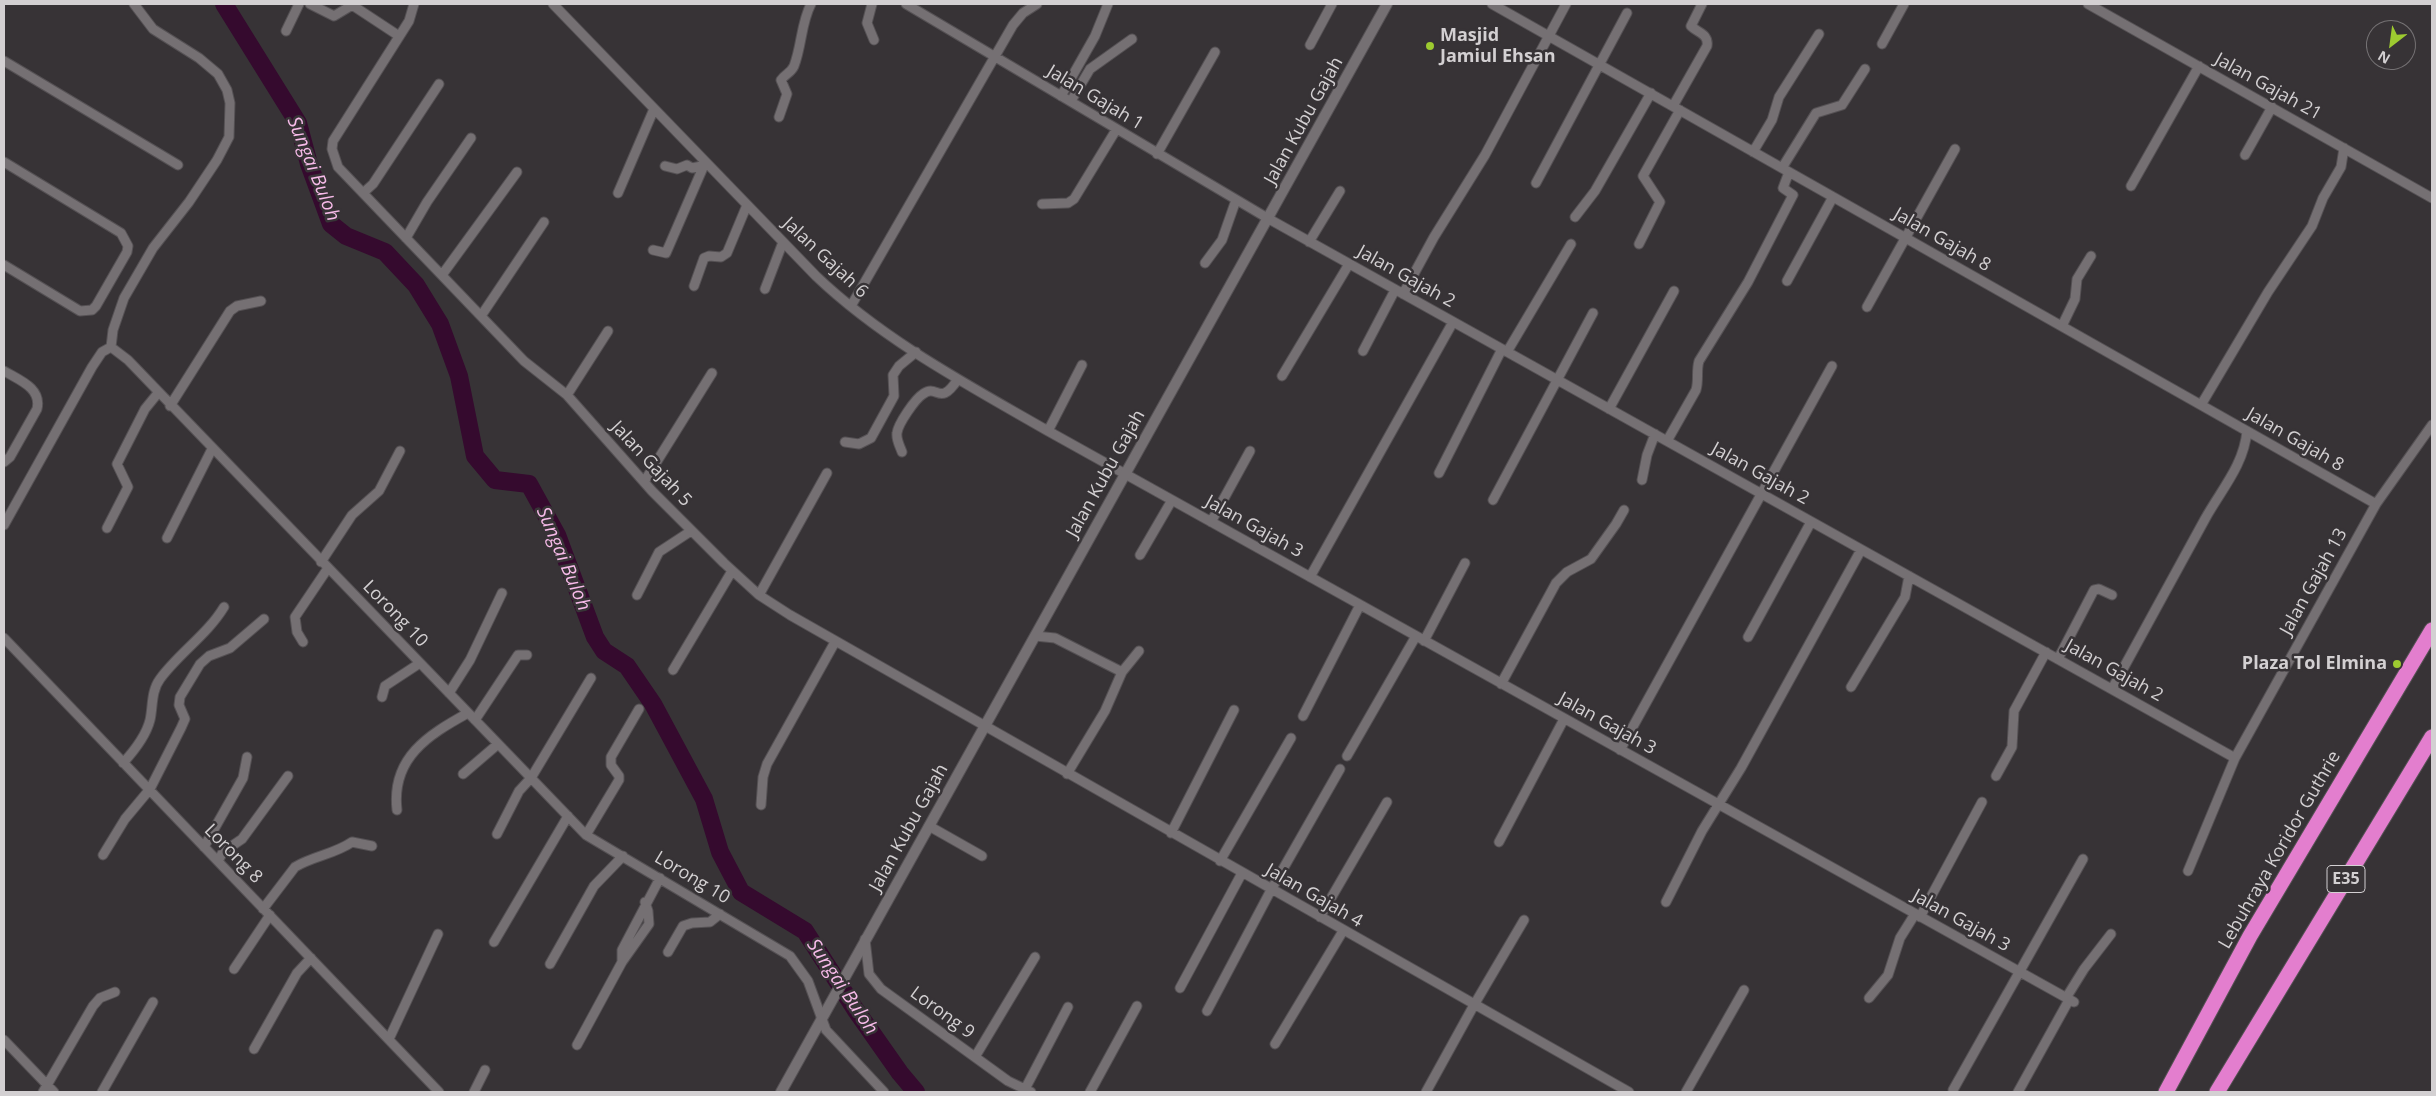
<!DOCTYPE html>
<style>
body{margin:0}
#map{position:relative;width:2436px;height:1096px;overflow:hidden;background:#373336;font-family:"Open Sans",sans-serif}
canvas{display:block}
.frame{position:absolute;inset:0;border:5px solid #d3d0d2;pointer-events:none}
.north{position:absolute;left:2366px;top:20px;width:50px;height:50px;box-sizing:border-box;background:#373336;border:1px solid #757274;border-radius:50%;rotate:210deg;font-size:14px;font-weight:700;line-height:20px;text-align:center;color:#d3d0d2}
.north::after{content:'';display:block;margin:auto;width:18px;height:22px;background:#9dca30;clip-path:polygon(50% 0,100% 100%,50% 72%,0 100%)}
</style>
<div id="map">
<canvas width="2436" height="1096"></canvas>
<div class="frame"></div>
<div class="north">N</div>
</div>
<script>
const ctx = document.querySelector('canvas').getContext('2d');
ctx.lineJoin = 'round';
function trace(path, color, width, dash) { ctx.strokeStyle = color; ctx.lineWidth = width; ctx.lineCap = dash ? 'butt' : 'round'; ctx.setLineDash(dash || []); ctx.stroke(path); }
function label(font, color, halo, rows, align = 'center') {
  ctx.font = font + ' "Open Sans",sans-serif'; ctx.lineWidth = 5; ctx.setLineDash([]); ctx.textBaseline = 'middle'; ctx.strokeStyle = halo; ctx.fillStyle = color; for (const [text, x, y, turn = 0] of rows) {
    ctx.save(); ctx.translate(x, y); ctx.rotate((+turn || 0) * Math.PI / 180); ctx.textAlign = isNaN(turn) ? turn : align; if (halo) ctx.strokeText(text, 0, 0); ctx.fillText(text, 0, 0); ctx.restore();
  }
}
trace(new Path2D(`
 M 224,4 L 298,123 L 309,164 L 331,224 L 346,236 L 385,252 L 416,285 L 440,324 L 459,376 L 475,456 L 495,480 L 529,484 L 557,535 L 595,637 L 604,651 L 627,666 L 653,704 L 704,799 L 720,852 L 741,892 L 805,931 L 855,1009 L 900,1073 L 916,1092`), '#350a2e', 18);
const minor = new Path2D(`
 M 310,4 L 334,16 L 354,4
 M 414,4 L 409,21 L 333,141 L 332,149 L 338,167 L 524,361 L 567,395 L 652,491 L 724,563 L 759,595 L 790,615 L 1629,1092
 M 553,4 L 816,276 C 883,340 968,385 1048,431 L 2074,1002
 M 872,4 L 867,23 L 874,40
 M 906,4 L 1269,219 L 2235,758
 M 1492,4 L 2376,504
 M 2088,4 L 2432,198
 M 352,5 L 399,36
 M 286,31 L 299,4
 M 1882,44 L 1904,4
 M 1310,45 L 1332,4
 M 4,61 L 178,165
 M 1061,96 L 1095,36 L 1108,4
 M 1071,101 L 1090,69 L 1132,39
 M 1673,106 L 1707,46 C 1709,34 1698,33 1691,26 L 1702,4
 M 779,117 L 787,94 L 781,80 C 785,74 791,73 794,66 C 802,45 801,23 811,4
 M 1753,152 L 1772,120 L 1779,97 L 1819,34
 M 1157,154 L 1215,52
 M 2245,155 L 2272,107
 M 4,162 L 121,233 L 128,246 L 127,252 L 96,306 L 92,310 L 80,311 L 4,265
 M 665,166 L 677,169 L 687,165 L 692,168 L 702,166
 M 1782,168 L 1816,113 L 1842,105 L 1865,69
 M 1536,183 L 1627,13
 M 2131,186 L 2199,66
 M 363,193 L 373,184 L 439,84
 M 618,193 L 654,109
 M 1042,204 L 1068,203 L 1074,199 L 1116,130
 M 1575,217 L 1595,191 L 1651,93
 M 406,238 L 427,202 L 471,138
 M 1309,242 L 1340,191
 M 1639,244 L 1660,202 L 1643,176 L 1680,110
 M 653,250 L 666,253 L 705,163
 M 1205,263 L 1222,240 L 1236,200
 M 442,275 L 517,172
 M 1787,281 L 1833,197
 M 694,286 L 704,258 L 709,256 L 721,257 L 727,253 L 747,205
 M 765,289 L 783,242
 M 1403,294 L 1434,237 L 1485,155 L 1566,4
 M 851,306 L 1013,25 L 1023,13 L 1037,4
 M 1867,307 L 1955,149
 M 481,316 L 544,222
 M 2062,326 L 2075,299 L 2077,279 L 2091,256
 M 111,347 L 128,360 L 586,835 L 790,956 L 808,981 L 826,1030 L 884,1092
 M 111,347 L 113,330 L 124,298 L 153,248 L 189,202 L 217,160 L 229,137 L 230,103 L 227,90 L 218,74 L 199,58 L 153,29 L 134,4
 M 1363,351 L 1395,290
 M 1507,352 L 1571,244
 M 4,371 C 19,380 42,388 37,409 L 10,457 L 4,462
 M 1282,376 L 1349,264
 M 567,395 L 608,331
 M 2201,405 L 2268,292 L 2312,226 L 2323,198 L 2341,167 L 2344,148
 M 170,406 L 230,311 L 237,306 L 261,301
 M 1609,409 L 1674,291
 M 1048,431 L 1082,365
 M 1667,441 L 1696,390 C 1699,380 1696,371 1699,361 L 1748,282 L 1793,195 L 1783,188 L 1789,172
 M 845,442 L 859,444 L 871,438 L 894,396 L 893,375 L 899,366 L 916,352
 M 902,452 C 900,446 896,440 897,433 C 898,424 915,399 923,394 C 938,383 939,408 958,379
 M 1439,473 L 1502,349
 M 1642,480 L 1647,455 L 1655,434
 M 644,482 L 712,373
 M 1493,500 L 1593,313
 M 1211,522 L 1250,451
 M 4,525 L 92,367 L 102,352 L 111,347
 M 107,528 L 128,487 L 117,464 L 145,409 L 158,393
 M 167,538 L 212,449
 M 1140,555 L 1172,500
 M 321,562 L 352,515 L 379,491 L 400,451
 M 1310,577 L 1453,322
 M 637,595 L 659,552 L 691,531
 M 759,595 L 827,473
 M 1035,636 L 1055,638 L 1122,672
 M 1748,637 L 1811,522
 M 4,638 L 439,1092
 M 1424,641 L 1465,563
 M 303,642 L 297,632 L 295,617 L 328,568
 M 2058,659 L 2094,590 L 2099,589 L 2112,595
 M 673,670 L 732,571
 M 1501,684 L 1556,583 L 1567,572 L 1591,559 L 1616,524 L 1624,510
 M 1851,687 L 1905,597 L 1909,576
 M 2112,689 C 2143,632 2174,576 2205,519 C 2221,490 2244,465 2247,431
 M 449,693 L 470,660 L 502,593
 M 382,697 L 385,686 L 420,663
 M 1303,716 L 1360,605
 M 475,720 L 518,655 L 527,655
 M 1620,750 L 1832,366
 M 1347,756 L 1416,636
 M 123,763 C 134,751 146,736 150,720 C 153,707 151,691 160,679 C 179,653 207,635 224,607
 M 463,774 L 498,744
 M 1067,774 L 1105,711 L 1122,672 L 1139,651
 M 1996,776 L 2012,747 L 2014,711 L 2046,652
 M 761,805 L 763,777 L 767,764 L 835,642
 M 397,810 C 391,758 428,735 468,713
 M 929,826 L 982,856
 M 1171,833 L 1234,710
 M 497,834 L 519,791 L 531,778 L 591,678
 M 586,835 L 619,780 L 619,776 L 611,765 L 611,757 L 639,709
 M 1499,842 L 1564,719
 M 204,847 L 243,778 L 247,757
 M 103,855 L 125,819 L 150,789 L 181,728 L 185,719 L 179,705 L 180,697 L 200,664 L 209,656 L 230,648 L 264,619
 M 218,861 L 223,852 L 242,839 L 288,776
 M 1220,861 L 1291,738
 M 2188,871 L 2235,758 L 2376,504 L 2432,425
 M 1666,902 L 1702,831 L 1741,768 L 1861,550
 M 263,909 L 295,867 C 313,856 335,854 352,842 L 372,846
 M 1320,917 L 1387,802
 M 1920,917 L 1982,802
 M 865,939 L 869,974 L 881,989 L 1008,1081 L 1031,1092
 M 494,942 L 568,816
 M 668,952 L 683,926 L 692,923 L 710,922 L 720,914
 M 622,962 L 649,924 L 648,911 L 645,902
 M 550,964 L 594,886 L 623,856
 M 234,969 L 270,915
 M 1180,988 L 1242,873
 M 1869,998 L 1888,975 L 1900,938 L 1915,914
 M 2066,998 L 2084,969 L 2111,934
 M 1207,1011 L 1271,890 L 1340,769
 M 389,1039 L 438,934
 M 4,1040 L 54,1092
 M 1275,1044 L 1343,931
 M 577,1045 L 622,962 L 622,950 L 660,878
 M 254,1049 L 297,973 L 311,958
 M 975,1057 L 1035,957
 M 1025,1089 L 1068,1007
 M 1953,1090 L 2083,859
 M 43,1092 L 93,1006 L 100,998 L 115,992
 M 102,1092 L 153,1002
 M 474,1092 L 485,1070
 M 1090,1092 L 1137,1006
 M 1426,1092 L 1474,1005 L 1524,920
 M 1686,1092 L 1744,990
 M 2018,1092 L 2069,1000`);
const tertiary = new Path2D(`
 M 781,1092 L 1387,4`);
const motorway = new Path2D(`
 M 2166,1092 L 2250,936 L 2432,630
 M 2217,1092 L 2432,737`);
trace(minor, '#555154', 11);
trace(tertiary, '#555154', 12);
trace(motorway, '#555154', 17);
trace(minor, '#757073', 9);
trace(tertiary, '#757073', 10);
trace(motorway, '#e37ece', 15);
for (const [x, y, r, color] of [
 [1430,46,5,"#9dca30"],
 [2397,664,5,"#9dca30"]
]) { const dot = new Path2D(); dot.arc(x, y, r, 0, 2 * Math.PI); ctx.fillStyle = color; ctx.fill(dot); trace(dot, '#373336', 2); }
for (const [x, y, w] of [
 [2346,879,38]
]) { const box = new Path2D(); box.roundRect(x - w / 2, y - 13.5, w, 27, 4); ctx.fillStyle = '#373336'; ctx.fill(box); trace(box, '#d3d0d2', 1); }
label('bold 16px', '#d3d0d2', null, [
 ["E35",2346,879]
]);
label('bold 18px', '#d3d0d2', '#373336', [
 ["Masjid",1440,36],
 ["Jamiul Ehsan",1440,57],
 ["Plaza Tol Elmina",2387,664,"right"]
], 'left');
label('18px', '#d3d0d2', '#373336', [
 ["Jalan Gajah 21",2268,87,29],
 ["Jalan Gajah 1",1095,98,31],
 ["Jalan Kubu Gajah",1304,121,-61],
 ["Jalan Gajah 8",1942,240,30],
 ["Jalan Gajah 6",825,258,43],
 ["Jalan Gajah 2",1406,277,29],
 ["Jalan Gajah 8",2295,440,30],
 ["Jalan Gajah 5",651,464,47],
 ["Jalan Kubu Gajah",1106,474,-61],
 ["Jalan Gajah 2",1760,474,29],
 ["Jalan Gajah 3",1254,527,29],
 ["Jalan Gajah 13",2314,582,-61],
 ["Lorong 10",395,614,46],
 ["Jalan Gajah 2",2114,671,29],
 ["Jalan Gajah 3",1607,724,29],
 ["Jalan Kubu Gajah",909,828,-61],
 ["Lebuhraya Koridor Guthrie",2280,850,-60],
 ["Lorong 8",233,854,46],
 ["Lorong 10",692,878,31],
 ["Jalan Gajah 4",1314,896,30],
 ["Jalan Gajah 3",1961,921,29],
 ["Lorong 9",942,1013,36]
]);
label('italic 19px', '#f7bbe9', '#373336', [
 ["Sungai Buloh",313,169,68],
 ["Sungai Buloh",563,559,67],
 ["Sungai Buloh",842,987,56]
]);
</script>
